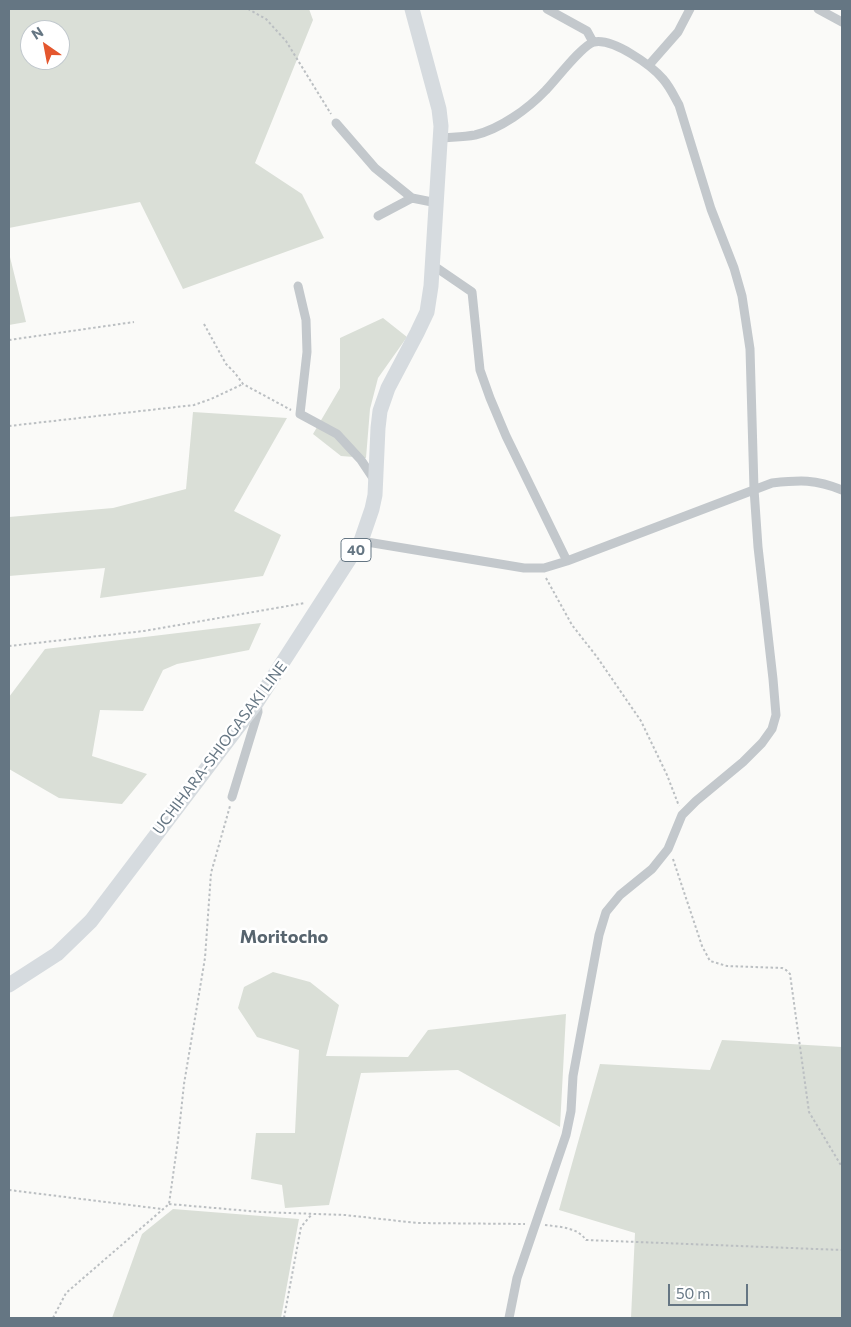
<!DOCTYPE html>
<style>
body{margin:0}
#map{position:relative;width:851px;height:1327px;overflow:hidden;background:#fafaf8;font-family:Commissioner,sans-serif}
canvas{display:block}
.frame{position:absolute;inset:0;border:10px solid #657683;pointer-events:none}
.north{position:absolute;left:20px;top:20px;width:50px;height:50px;box-sizing:border-box;background:#fff;border:1px solid #c1c8cd;border-radius:50%;rotate:327deg;font-size:14px;font-weight:700;line-height:20px;text-align:center;color:#657683}
.north::after{content:'';display:block;margin:auto;width:18px;height:22px;background:#e4572e;clip-path:polygon(50% 0,100% 100%,50% 72%,0 100%)}
.scale{position:absolute;left:668px;top:1284px;width:80px;height:22px;box-sizing:border-box;border:2px solid #657683;border-top:0;padding-left:6px;font-size:15px;line-height:18px;white-space:nowrap;color:#657683;-webkit-text-stroke:4px #fff;paint-order:stroke}
</style>
<div id="map">
<canvas width="851" height="1327"></canvas>
<div class="frame"></div>
<div class="north">N</div>
<div class="scale">50 m</div>
</div>
<script>
const ctx = document.querySelector('canvas').getContext('2d');
ctx.lineJoin = 'round';
function fill(path, color) { ctx.fillStyle = color; ctx.fill(path, 'evenodd'); }
function trace(path, color, width, dash) { ctx.strokeStyle = color; ctx.lineWidth = width; ctx.lineCap = dash ? 'butt' : 'round'; ctx.setLineDash(dash || []); ctx.stroke(path); }
function label(font, color, halo, rows, align = 'center') {
  ctx.font = font + ' Commissioner,sans-serif'; ctx.lineWidth = 5; ctx.setLineDash([]); ctx.textBaseline = 'middle'; ctx.strokeStyle = halo; ctx.fillStyle = color; for (const [text, x, y, turn = 0] of rows) {
    ctx.save(); ctx.translate(x, y); ctx.rotate((+turn || 0) * Math.PI / 180); ctx.textAlign = isNaN(turn) ? turn : align; if (halo) ctx.strokeText(text, 0, 0); ctx.fillText(text, 0, 0); ctx.restore();
  }
}
fill(new Path2D(`
 M 9,9 L 309,9 L 313,20 L 255,163 L 302,194 L 324,238 L 183,289 L 140,202 L 9,228 ZM 30,30 L 60,30 L 60,60 L 30,60 Z
 M 9,253 L 26,322 L 9,325 Z
 M 383,318 L 407,337 L 378,378 L 370,409 L 366,458 L 341,456 L 313,434 L 340,388 L 340,338 Z
 M 193,412 L 287,418 L 234,511 L 281,535 L 263,576 L 100,598 L 105,568 L 9,576 L 9,517 L 113,508 L 186,489 Z
 M 261,623 L 249,650 L 177,664 L 163,670 L 143,711 L 100,710 L 92,756 L 147,774 L 122,804 L 59,798 L 9,769 L 9,697 L 45,649 Z
 M 273,972 L 310,982 L 339,1005 L 326,1056 L 408,1057 L 428,1030 L 566,1014 L 560,1127 L 458,1070 L 361,1073 L 329,1205 L 285,1208 L 282,1185 L 251,1179 L 256,1133 L 295,1133 L 299,1050 L 257,1037 L 238,1008 L 244,987 Z
 M 722,1040 L 842,1047 L 842,1318 L 631,1318 L 635,1233 L 559,1210 L 600,1064 L 710,1070 Z
 M 173,1209 L 299,1219 L 281,1318 L 112,1318 L 142,1234 Z`), '#dadfd7');
trace(new Path2D(`
 M 248,9 L 266,19 L 286,41 L 331,114
 M 204,324 L 226,364 L 235,373 L 243,384 L 291,410
 M 9,340 L 134,322
 M 9,426 L 194,405 L 211,399 L 243,384
 M 546,578 L 572,625 L 597,657 L 641,721 L 667,775 L 679,806
 M 9,646 L 144,631 L 305,603
 M 673,859 L 702,946 L 710,961 L 727,966 L 782,968 L 786,970 L 790,974 L 809,1112 L 842,1167
 M 9,1190 L 162,1209
 M 169,1204 L 261,1212 L 345,1215 L 417,1223 L 525,1224
 M 545,1225 C 560,1227 577,1227 586,1240 L 842,1250
 M 53,1318 L 66,1293 L 169,1204 L 178,1140 L 184,1084 L 205,958 L 211,873 L 230,806
 M 284,1318 L 301,1227 L 312,1214`), '#bbbfc2', 2, [2.5, 2.5]);
trace(new Path2D(`
 M 547,9 L 587,31 L 593,42
 M 818,9 L 842,22
 M 649,65 L 678,32 L 690,9
 M 336,123 L 375,168 L 412,198 L 437,203
 M 441,138 C 452,137 464,137 475,135 C 500,129 528,109 546,90 C 556,80 582,45 594,42 C 613,38 651,65 663,79 C 670,87 674,96 679,105 L 711,209 L 734,268 L 742,296 L 750,349 L 754,489 L 758,547 L 773,679 L 776,715 L 772,729 L 762,743 L 743,762 L 696,801 L 682,815 L 668,849 L 652,869 L 620,895 L 606,912 L 599,935 L 573,1076 L 571,1111 L 566,1135 L 517,1278 L 509,1318
 M 378,216 L 412,198
 M 434,266 L 472,292 L 480,370 L 490,398 L 506,436 L 567,561
 M 298,286 L 306,320 L 307,352 L 300,414 L 337,434 L 361,460 L 375,481
 M 361,541 L 524,568 L 544,568 L 567,561 L 772,483 C 800,480 815,479 842,490
 M 232,797 L 258,712 L 257,702`), '#c3c8cc', 9);
trace(new Path2D(`
 M 9,985 L 57,954 L 91,921 L 257,702 L 361,541 L 372,509 L 375,495 L 378,428 L 380,411 L 388,388 L 417,333 L 427,312 L 431,286 L 441,126 L 439,109 L 412,9`), '#d6dbdf', 15);
for (const [x, y, w] of [
 [356,550,30]
]) { const box = new Path2D(); box.roundRect(x - w / 2, y - 11.5, w, 23, 4); ctx.fillStyle = '#fff'; ctx.fill(box); trace(box, '#657683', 1); }
label('bold 14px', '#657683', null, [
 ["40",356,550]
]);
label('15px', '#657683', '#fff', [
 ["UCHIHARA-SHIOGASAKI LINE",220,748,-53]
]);
label('bold 18px', '#57646e', '#fff', [
 ["Moritocho",284,937]
]);
</script>
